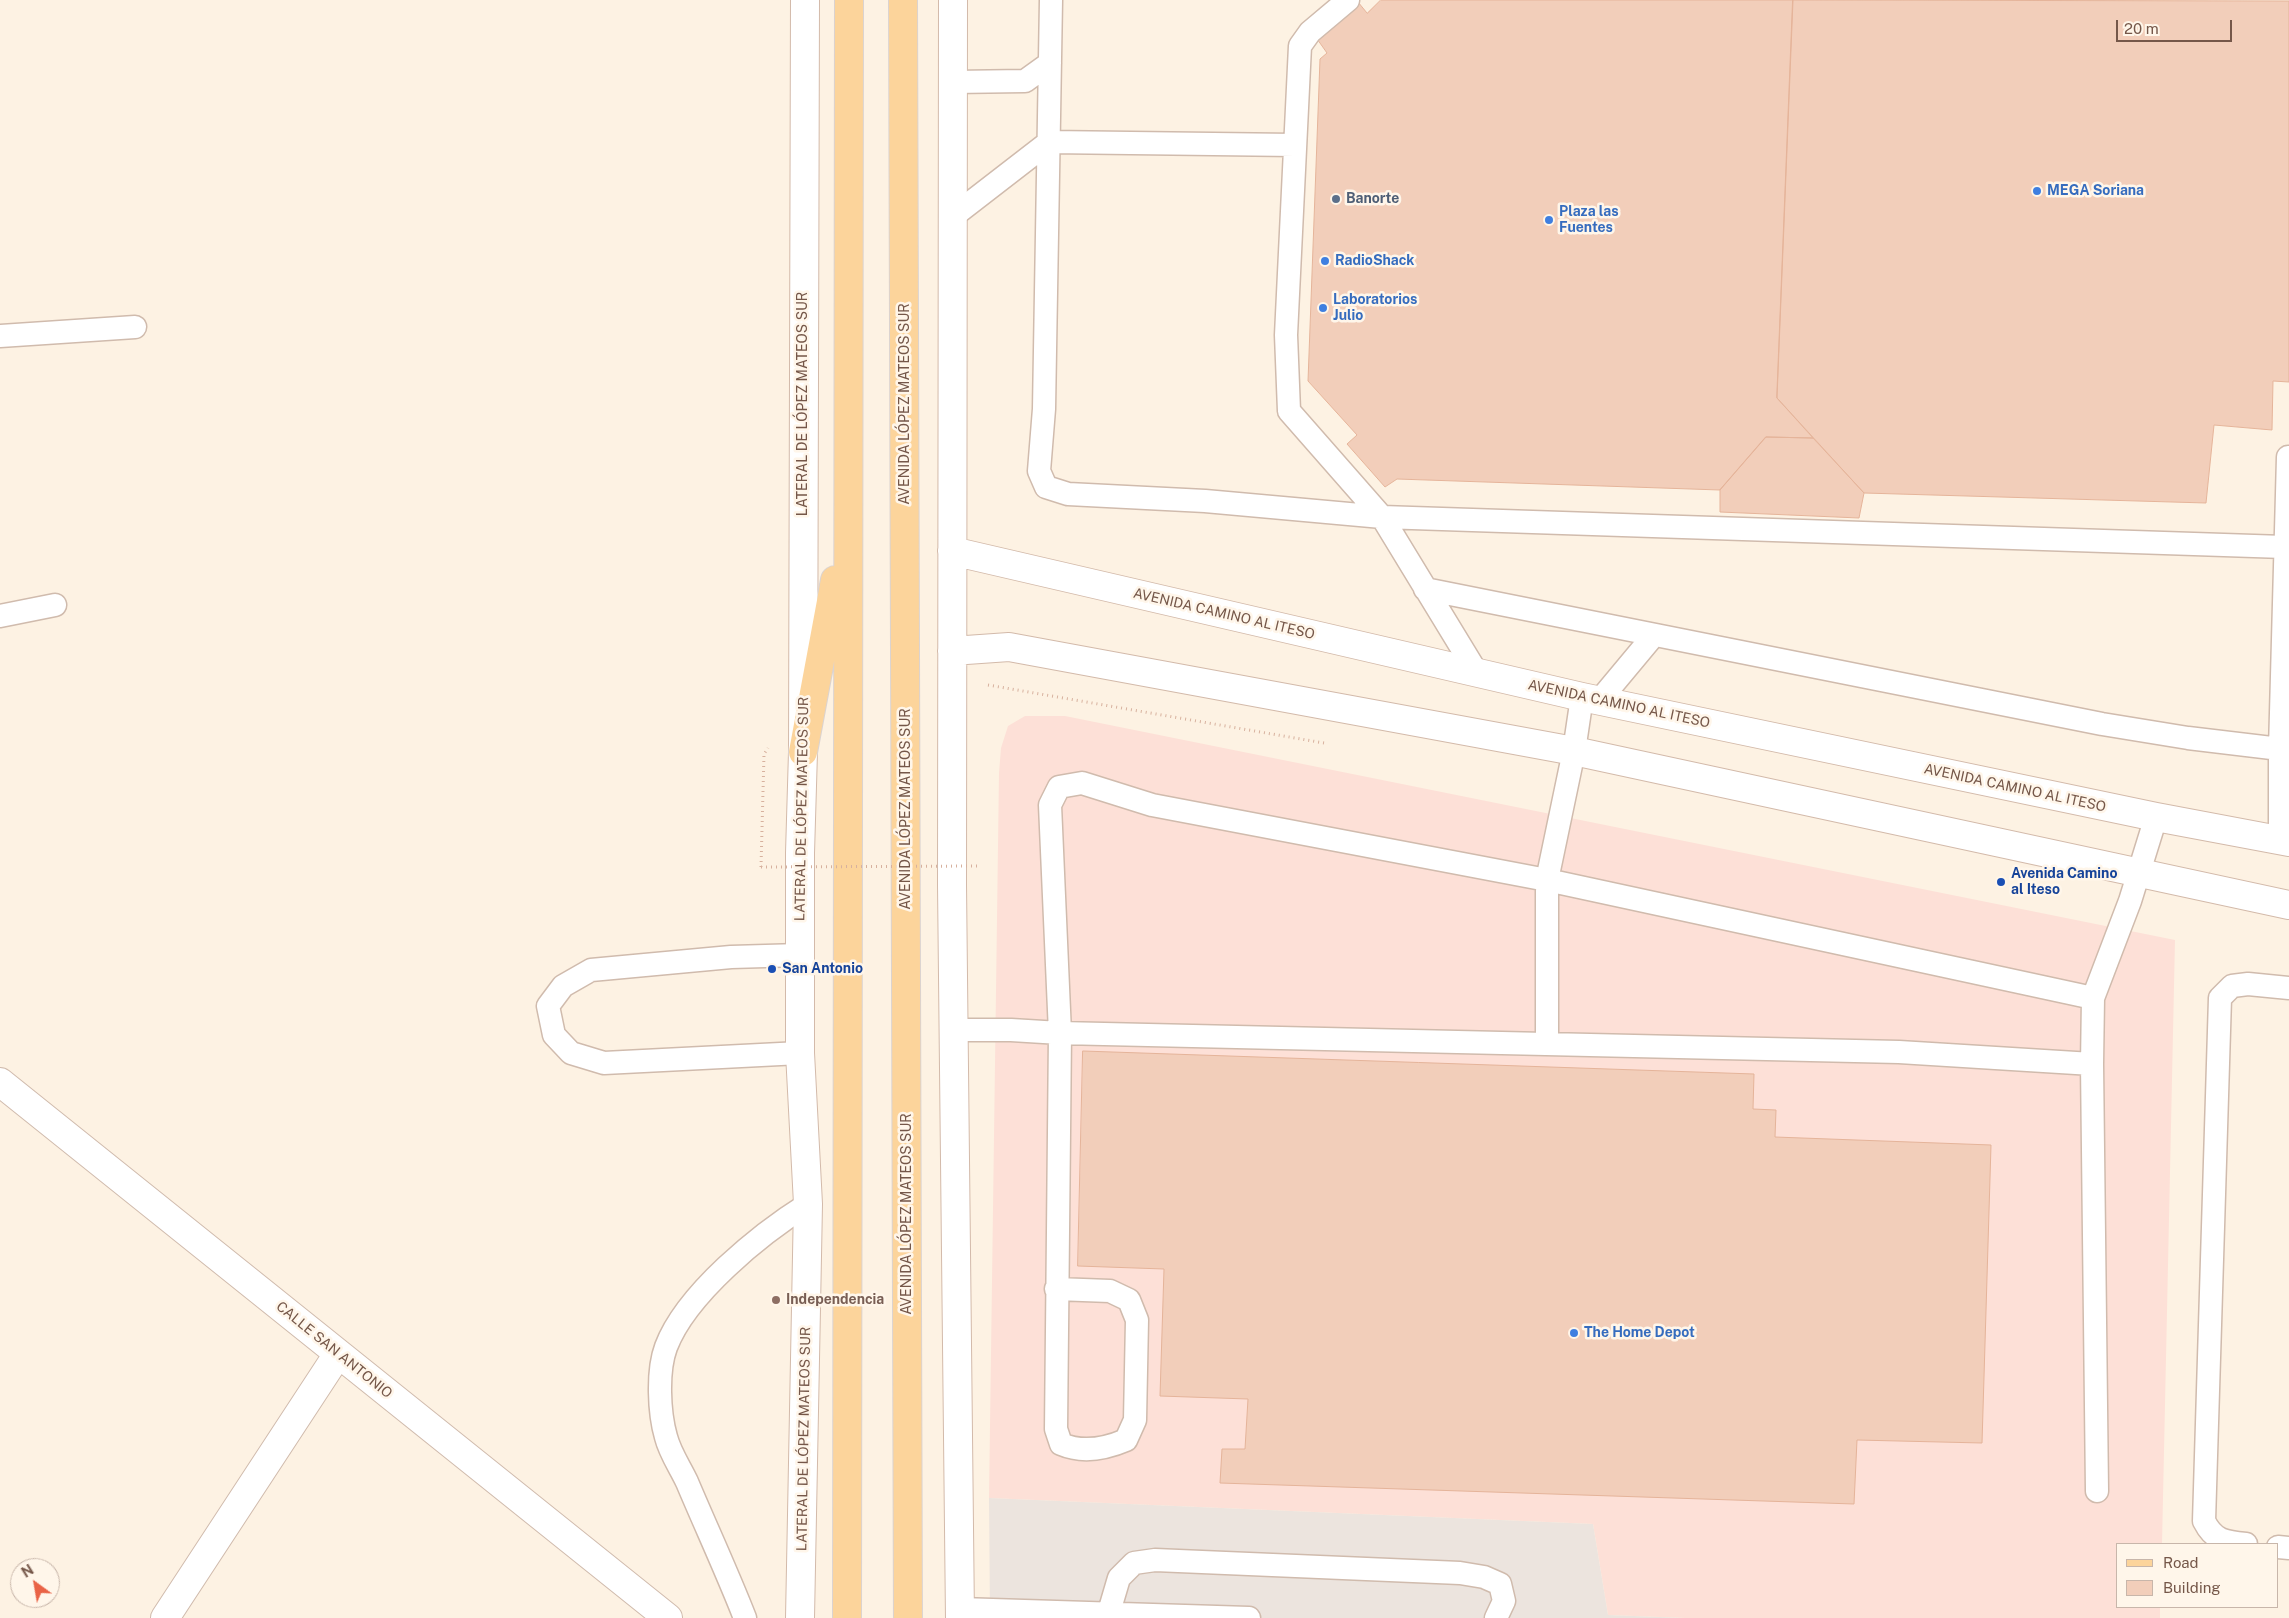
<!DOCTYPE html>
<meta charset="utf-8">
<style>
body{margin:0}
#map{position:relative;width:2289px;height:1618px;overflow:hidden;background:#fdf2e3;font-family:"Public Sans",sans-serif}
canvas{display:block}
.legend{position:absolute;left:2116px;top:1543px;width:162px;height:65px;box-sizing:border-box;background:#fff6ea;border:1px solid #c8b6aa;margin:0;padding:6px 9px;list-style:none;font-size:15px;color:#755749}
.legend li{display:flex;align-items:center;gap:10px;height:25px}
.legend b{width:25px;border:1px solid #c8b6aa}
.north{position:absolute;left:10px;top:1558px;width:50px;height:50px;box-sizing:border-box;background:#fff6ea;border:1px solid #c8b6aa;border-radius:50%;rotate:328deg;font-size:14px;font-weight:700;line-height:20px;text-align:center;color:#755749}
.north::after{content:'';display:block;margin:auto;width:18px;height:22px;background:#e96346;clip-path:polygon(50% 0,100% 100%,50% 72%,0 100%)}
.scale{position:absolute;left:2116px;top:20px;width:116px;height:22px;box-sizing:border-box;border:2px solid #755749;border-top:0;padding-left:6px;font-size:15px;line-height:18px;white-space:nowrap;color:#755749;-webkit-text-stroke:4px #fff6ea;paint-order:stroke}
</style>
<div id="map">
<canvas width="2289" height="1618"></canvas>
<ul class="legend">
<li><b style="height:6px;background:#fcd49b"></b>Road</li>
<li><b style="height:14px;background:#f2ceba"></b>Building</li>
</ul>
<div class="north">N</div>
<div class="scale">20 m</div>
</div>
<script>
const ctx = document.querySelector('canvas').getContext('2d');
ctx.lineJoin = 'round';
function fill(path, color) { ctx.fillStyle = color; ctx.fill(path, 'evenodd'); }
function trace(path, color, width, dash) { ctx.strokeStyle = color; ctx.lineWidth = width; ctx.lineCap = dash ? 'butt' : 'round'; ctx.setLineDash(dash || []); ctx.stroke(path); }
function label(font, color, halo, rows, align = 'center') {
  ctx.font = font + ' "Public Sans",sans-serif'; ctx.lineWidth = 5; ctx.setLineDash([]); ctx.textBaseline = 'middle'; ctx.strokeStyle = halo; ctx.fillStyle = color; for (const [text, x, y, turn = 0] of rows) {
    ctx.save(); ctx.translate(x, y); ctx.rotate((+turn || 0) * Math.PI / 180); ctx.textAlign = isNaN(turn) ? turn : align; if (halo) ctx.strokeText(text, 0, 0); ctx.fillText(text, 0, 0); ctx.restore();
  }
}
fill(new Path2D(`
 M 1025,716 L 1065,716 L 2175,940 L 2162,1544 L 2118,1544 L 2118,1607 L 2160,1607 L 2160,1618 L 1685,1618 L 1608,1615 L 1593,1524 L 989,1498 L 999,773 L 1001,748 L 1008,726 Z`), '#fde0d7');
fill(new Path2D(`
 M 989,1498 L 1593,1524 L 1608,1615 L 1685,1618 L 990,1618 Z`), '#ece4de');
const building = new Path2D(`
 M 1381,0 L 1793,0 L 1777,398 L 1813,438 L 1766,437 L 1720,490 L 1397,479 L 1385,487 L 1347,444 L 1357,435 L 1308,381 L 1320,59 L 1327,53 L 1315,36 L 1358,2 L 1367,13 Z
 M 1793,0 L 2289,1 L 2289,382 L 2273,381 L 2272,430 L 2214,425 L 2206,503 L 1864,493 L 1777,398 Z
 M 1766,437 L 1813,438 L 1864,493 L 1859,518 L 1720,512 L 1720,490 Z
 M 1083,1051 L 1754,1074 L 1753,1109 L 1776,1110 L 1775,1137 L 1991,1145 L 1982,1443 L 1857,1440 L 1854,1504 L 1220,1483 L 1222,1449 L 1245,1449 L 1248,1399 L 1160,1396 L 1164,1269 L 1078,1266 Z`);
fill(building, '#f2ceba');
trace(building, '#e5b49a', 1);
const lane = new Path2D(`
 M 1051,0 L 1044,409 L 1039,471 L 1046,487 L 1068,494 L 1205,501 L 1382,517 L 2284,547
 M 1348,0 L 1310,32 L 1300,46 L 1286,335 L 1289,411 L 1382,517 L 1477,673
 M 953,82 L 1025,81 L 1050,63
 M 952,217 L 1049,142 L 1295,145
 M 0,336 L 135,327
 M 1425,589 L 2102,724 L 2188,738 L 2280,749
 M 0,616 L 55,605
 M 1599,701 L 1654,635
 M 2280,840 L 2280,749 L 2288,457
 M 800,955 L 731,957 L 591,970 L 563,986 L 548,1006 L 554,1035 L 571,1053 L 604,1063 L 800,1053
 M 953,1030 L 1011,1030 L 1060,1033 L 1899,1052 L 2092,1064 L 2097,1491
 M 1547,1044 L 1547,880 L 1574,751 L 1582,697
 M 2092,1064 L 2093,998
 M 1056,1289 L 1110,1291 L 1129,1300 L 1137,1320 L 1135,1420 L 1126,1440 C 1105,1449 1082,1453 1061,1444 L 1056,1429 L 1060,1033 L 1050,805 L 1059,787 L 1082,783 L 1152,805 L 1547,880 L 2093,998 L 2130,901 L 2156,817
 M 2246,1544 C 2225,1542 2214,1541 2204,1521 L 2220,998 L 2232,986 L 2248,984 L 2289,988
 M 2278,1547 L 2289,1548
 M 960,1609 L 1249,1618
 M 1109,1612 L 1119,1578 L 1134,1563 L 1155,1560 L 1460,1573 L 1484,1577 L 1500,1584 L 1504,1601 L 1496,1618
 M 745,1618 C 727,1572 706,1527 687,1482 C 680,1467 670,1453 666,1437 C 659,1413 657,1371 666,1347 C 686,1294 760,1234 808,1204`);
const street = new Path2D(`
 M 0,1082 L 668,1618
 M 165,1618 L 338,1354`);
const secondary = new Path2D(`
 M 953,0 L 952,885 L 960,1618
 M 952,551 L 1582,697 L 2156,817 L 2289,842
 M 952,651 L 1009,647 L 1574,751 L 2289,905
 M 800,1618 L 808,1204 L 800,1053 L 800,853 L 803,752 L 805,0`);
const primary = new Path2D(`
 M 903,0 L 908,1618
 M 803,752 L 835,580
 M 847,1618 L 849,0`);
trace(lane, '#d0bbad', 25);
trace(street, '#d0bbad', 30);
trace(secondary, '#d3baaa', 30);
trace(primary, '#dbd3d0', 30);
trace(new Path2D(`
 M 988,685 L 1324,743
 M 761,867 L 764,754 L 768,748`), '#d7b19e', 3, [1, 4]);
trace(lane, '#fff', 22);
trace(street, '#fff', 28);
trace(secondary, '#fff', 28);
trace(primary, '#fcd49b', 28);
trace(new Path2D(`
 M 761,867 L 979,866`), '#d7b19e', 3, [1, 4]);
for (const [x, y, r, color] of [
 [2037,191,5,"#3f7fe0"],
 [1336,199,5,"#5c6f8a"],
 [1549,220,5,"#3f7fe0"],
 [1325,261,5,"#3f7fe0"],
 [1323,308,5,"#3f7fe0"],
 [2001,882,5,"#1a4fb4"],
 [772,969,5,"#1a4fb4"],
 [776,1300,5,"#8d6e63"],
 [1574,1333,5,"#3f7fe0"]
]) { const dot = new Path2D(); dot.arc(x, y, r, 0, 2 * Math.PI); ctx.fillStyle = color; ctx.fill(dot); trace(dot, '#fff6ea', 2); }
label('bold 14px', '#366cbe', '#fff6ea', [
 ["MEGA Soriana",2047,191],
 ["Plaza las",1559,212],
 ["Fuentes",1559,228],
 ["RadioShack",1335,261],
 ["Laboratorios",1333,300],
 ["Julio",1333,316],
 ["The Home Depot",1584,1333]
], 'left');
label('bold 14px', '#4e5e75', '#fff6ea', [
 ["Banorte",1346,199]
], 'left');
label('14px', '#755749', '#fff6ea', [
 ["LATERAL DE LÓPEZ MATEOS SUR",803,404,-90],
 ["AVENIDA LÓPEZ MATEOS SUR",905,404,-90],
 ["AVENIDA CAMINO AL ITESO",1224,614,13],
 ["AVENIDA CAMINO AL ITESO",1619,704,12],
 ["AVENIDA CAMINO AL ITESO",2015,788,12],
 ["LATERAL DE LÓPEZ MATEOS SUR",802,809,-89],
 ["AVENIDA LÓPEZ MATEOS SUR",906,809,-90],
 ["AVENIDA LÓPEZ MATEOS SUR",907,1214,-90],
 ["CALLE SAN ANTONIO",334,1350,39],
 ["LATERAL DE LÓPEZ MATEOS SUR",804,1439,-89]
]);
label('bold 14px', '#164399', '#fff6ea', [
 ["Avenida Camino",2011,874],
 ["al Iteso",2011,890],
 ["San Antonio",782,969]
], 'left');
label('bold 14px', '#785e54', '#fff6ea', [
 ["Independencia",786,1300]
], 'left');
</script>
